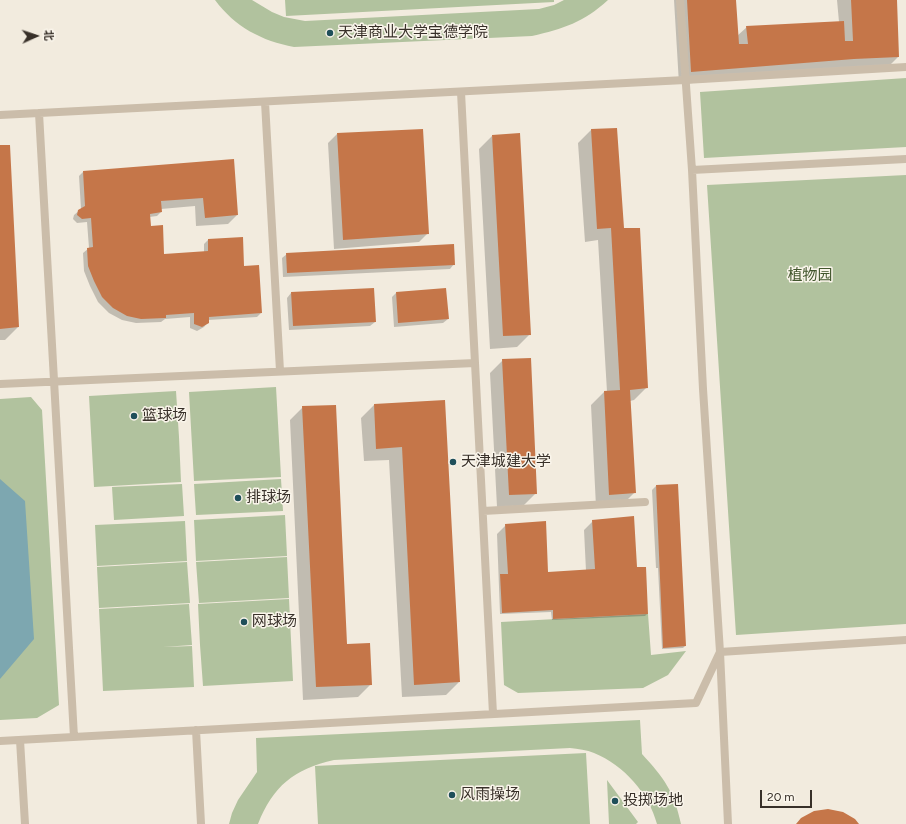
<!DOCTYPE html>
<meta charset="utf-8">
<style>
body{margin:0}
#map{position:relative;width:906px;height:824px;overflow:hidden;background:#f2ebde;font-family:Figtree,"Noto Sans SC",sans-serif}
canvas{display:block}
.north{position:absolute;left:16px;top:16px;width:40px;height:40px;-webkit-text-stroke:3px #faf5eb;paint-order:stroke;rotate:87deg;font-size:11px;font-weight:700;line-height:16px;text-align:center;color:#383029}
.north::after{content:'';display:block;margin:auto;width:14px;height:18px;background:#383029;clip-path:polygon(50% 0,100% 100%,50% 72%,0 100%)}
.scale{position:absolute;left:760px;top:790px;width:52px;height:18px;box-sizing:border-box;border:2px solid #383029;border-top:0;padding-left:5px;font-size:12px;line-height:14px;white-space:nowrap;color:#383029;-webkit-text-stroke:3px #faf5eb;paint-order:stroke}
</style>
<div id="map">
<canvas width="906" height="824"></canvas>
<div class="north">北</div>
<div class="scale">20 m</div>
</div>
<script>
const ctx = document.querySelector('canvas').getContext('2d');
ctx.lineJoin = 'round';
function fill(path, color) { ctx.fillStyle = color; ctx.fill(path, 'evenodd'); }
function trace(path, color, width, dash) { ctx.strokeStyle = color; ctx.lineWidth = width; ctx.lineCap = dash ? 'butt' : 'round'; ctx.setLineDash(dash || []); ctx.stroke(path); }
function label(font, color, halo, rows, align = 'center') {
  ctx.font = font + ' Figtree,"Noto Sans SC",sans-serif'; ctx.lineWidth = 3; ctx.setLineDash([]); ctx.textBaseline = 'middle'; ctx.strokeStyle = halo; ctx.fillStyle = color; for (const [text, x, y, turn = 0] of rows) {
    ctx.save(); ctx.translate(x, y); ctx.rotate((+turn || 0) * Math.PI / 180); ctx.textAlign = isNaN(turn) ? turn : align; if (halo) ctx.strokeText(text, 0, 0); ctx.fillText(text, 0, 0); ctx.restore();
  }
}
fill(new Path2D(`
 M 215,0 L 252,0 L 272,12 L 284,17 L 305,21 L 539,9 L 554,5 L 564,0 L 608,0 C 584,22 563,29 532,36 L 294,47 C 262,41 235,27 215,0 Z
 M 285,0 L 554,0 L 554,2 L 286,16 Z
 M 906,78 L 906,147 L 704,158 L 700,92 Z
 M 906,175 L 906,624 L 736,635 L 707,185 Z
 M 276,387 L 281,477 L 194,481 L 189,392 Z
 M 176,391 L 179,437 L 151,438 L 179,437 L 181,482 L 94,487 L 89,396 Z
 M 31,397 L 42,410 L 59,705 L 37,718 L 0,720 L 0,399 Z
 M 281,479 L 283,511 L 196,515 L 194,484 Z
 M 182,484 L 184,516 L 114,520 L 112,487 Z
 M 285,515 L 287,556 L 196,561 L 194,520 Z
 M 185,521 L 187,561 L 97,566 L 95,525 Z
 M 287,557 L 289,598 L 199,603 L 196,562 Z
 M 187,562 L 190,603 L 99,608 L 97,567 Z
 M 289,599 L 293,681 L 203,686 L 200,645 L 229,643 L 200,645 L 198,604 Z
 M 189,604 L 192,645 L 163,647 L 192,646 L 194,687 L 103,691 L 99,609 Z
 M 648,614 L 651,655 L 686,651 L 668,675 L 643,688 L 518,693 L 504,685 L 501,622 Z
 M 640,720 L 642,754 C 664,778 674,791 681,824 L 657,824 C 649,794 624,765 594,753 C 587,750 578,749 570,748 L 334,760 C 294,769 273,786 258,824 L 229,824 L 232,813 L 238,800 L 257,772 L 256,738 Z
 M 586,753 L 590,824 L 318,824 L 315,766 Z
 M 607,780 L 638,822 L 636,824 L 609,824 Z`), '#b1c29e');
fill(new Path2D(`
 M 0,479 L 25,501 L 34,639 L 0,679 L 0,690 Z`), '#7da7b0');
fill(new Path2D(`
 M 674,0 L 735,0 L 737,36 L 747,27 L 839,22 L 837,0 L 896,0 L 898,57 L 885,70 L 679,84 Z
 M 616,129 L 623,229 L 647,387 L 634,400 L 630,401 L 635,492 L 622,505 L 596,507 L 591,405 L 604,392 L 607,392 L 598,240 L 585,242 L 578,143 L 591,130 Z
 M 337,134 L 428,233 L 419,242 L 334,249 L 328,143 Z
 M 492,136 L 530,334 L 517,347 L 490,349 L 479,149 Z
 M 0,147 L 18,327 L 5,340 L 0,340 Z
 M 233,160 L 237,215 L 228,224 L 196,226 L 195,206 L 161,209 L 161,212 L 157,216 L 149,217 L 150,227 L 164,255 L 204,252 L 204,244 L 208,240 L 242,238 L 243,267 L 261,313 L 257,317 L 208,320 L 208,322 L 204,327 L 197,331 L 190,328 L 190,317 L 165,319 L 161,322 L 136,323 L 122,320 L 109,313 L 98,302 L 90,286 L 84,271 L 83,253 L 89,248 L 87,222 L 77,223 L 73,219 L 74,215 L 81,209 L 79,176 L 83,172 Z
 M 287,254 L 454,264 L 450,269 L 283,277 L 282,258 Z
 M 291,293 L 375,322 L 370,326 L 289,330 L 287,298 Z
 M 396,293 L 448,319 L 443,323 L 394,327 L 392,297 Z
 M 503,360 L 536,493 L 523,506 L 497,507 L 490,373 Z
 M 444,401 L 459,682 L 446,695 L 402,697 L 389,460 L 364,461 L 361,418 L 374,405 Z
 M 303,407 L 346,645 L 371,684 L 358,697 L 303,700 L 290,420 Z
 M 656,486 L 685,646 L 683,648 L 662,649 L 658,568 L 656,568 L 652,490 Z
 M 593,521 L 647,614 L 645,616 L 552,620 L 551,612 L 500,614 L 497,534 L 506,525 L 547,573 L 586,571 L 584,530 Z`), '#0003');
fill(new Path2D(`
 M 687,0 L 736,0 L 739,44 L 748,44 L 746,26 L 844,21 L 845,41 L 853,41 L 851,0 L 897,0 L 899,57 L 854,59 L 691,72 Z
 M 617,128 L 624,228 L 640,228 L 648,388 L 630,390 L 636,493 L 609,495 L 604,391 L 620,390 L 611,228 L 597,229 L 591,129 Z
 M 423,129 L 429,234 L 343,240 L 337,133 Z
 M 520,133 L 531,335 L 503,336 L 492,135 Z
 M 0,145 L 10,145 L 19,327 L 0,329 Z
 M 234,159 L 238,215 L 205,218 L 203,198 L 161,201 L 162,212 L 150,214 L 151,226 L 163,225 L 164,254 L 208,251 L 208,239 L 243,237 L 244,266 L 259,265 L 262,313 L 209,317 L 209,323 L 202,327 L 194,324 L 194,313 L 166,315 L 166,318 L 141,319 L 127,316 L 113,308 L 102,297 L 94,281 L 88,266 L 87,248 L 93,247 L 91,218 L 82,219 L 77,215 L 78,210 L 85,206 L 83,171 Z
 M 454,244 L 455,265 L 287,273 L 286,253 Z
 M 374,288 L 376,322 L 293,326 L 291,292 Z
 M 446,288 L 449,319 L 398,323 L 396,292 Z
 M 531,358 L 537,494 L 509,495 L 502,359 Z
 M 445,400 L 460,682 L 414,685 L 402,447 L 376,449 L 374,404 Z
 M 336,405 L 347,644 L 370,643 L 372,685 L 316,687 L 302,406 Z
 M 678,484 L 686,646 L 663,648 L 656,485 Z
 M 634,516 L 637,567 L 646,567 L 648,614 L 553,619 L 553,610 L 502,613 L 500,574 L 508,574 L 505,524 L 546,521 L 548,572 L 595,569 L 592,520 Z
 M 828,809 L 843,812 L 855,819 L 859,824 L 796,824 L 801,818 L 814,811 Z`), '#c57649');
trace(new Path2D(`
 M 680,0 L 692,170 L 703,389 L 720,652 L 728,824
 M 461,92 L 475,363
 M 265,102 L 280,371
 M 39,113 L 74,737
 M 0,115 L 685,80 L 906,67
 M 692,170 L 906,159
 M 0,384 L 475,363 L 493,714
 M 483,511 L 645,502
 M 196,730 L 201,824
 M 20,740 L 25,824
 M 0,741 L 696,703 L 720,652 L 906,640`), '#cbbdaa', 8);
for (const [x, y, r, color] of [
 [330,33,4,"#1f4f5a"],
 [134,416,4,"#1f4f5a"],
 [453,462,4,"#1f4f5a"],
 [238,498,4,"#1f4f5a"],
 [244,622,4,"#1f4f5a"],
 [452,795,4,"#1f4f5a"],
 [615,801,4,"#1f4f5a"]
]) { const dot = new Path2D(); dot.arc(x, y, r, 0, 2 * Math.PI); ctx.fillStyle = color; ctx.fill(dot); trace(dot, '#faf5eb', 1.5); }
label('15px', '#383029', '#faf5eb', [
 ["天津商业大学宝德学院",338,33],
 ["篮球场",142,416],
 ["天津城建大学",461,462],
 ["排球场",246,498],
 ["网球场",252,622],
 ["风雨操场",460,795],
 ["投掷场地",623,801]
], 'left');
label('15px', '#42562d', '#faf5eb', [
 ["植物园",810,276]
]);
</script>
